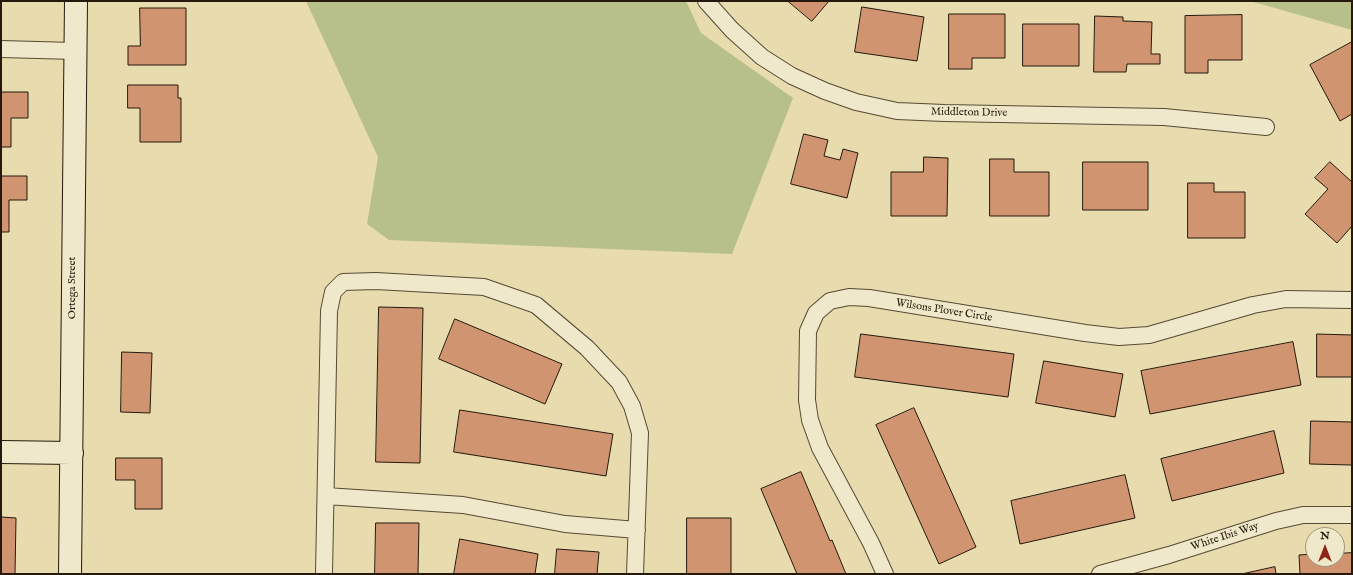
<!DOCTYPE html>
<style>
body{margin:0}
#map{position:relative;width:1353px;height:575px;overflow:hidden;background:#e8dbae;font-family:"IM FELL English",serif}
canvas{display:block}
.frame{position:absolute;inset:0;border:2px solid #24190c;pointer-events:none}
.north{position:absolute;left:1305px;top:527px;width:40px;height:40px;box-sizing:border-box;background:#f0e8ca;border:1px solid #9e957e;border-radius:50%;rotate:0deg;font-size:11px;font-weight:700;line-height:16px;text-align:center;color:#24190c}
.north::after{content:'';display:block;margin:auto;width:14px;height:18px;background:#8f2418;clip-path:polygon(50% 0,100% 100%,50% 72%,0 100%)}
</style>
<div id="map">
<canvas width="1353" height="575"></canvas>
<div class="frame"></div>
<div class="north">N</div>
</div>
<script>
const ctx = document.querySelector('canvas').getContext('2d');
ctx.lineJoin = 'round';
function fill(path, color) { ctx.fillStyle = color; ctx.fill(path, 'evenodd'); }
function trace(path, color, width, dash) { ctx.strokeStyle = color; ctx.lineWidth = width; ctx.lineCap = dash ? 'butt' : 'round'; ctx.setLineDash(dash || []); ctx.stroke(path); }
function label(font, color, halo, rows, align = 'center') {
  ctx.font = font + ' "IM FELL English",serif'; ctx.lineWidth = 3; ctx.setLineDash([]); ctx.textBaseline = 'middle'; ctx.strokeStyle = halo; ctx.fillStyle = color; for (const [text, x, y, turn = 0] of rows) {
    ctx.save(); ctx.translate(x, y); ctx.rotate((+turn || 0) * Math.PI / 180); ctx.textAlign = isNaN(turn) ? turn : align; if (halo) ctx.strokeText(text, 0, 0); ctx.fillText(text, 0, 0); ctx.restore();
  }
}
fill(new Path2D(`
 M 306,1 L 686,1 L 701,33 L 793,98 L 732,254 L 389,240 L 367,224 L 378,157 Z
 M 1250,1 L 1352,1 L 1352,30 Z`), '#b8c089');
const building = new Path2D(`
 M 788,1 L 829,1 L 812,21 Z
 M 862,7 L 924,17 L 917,61 L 855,52 Z
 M 140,8 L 186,8 L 186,65 L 128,65 L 128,46 L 140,46 Z
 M 949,14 L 1005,14 L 1005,58 L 972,58 L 972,69 L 949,69 Z
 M 1242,15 L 1242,60 L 1208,60 L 1208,73 L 1185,73 L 1185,16 Z
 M 1095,16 L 1123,17 L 1123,21 L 1152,22 L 1151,54 L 1160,54 L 1160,64 L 1127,64 L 1126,72 L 1094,72 Z
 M 1023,24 L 1079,24 L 1079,66 L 1023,66 Z
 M 1352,42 L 1352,114 L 1340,121 L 1310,65 Z
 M 128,85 L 178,85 L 178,98 L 181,98 L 181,142 L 140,142 L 140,108 L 128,108 Z
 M 1,92 L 28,92 L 28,118 L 11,118 L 11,147 L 1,147 Z
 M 804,134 L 828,140 L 824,156 L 840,160 L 843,149 L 858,153 L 847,198 L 791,184 Z
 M 924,157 L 948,158 L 947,216 L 891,216 L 891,172 L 923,172 Z
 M 990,159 L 1014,159 L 1014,172 L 1049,172 L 1049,216 L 990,216 Z
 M 1083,162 L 1148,162 L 1148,210 L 1083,210 Z
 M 1330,162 L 1352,182 L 1352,226 L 1337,243 L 1305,214 L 1328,189 L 1315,178 Z
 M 1,176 L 27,176 L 27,200 L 9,200 L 9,232 L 1,232 Z
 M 1188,183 L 1214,183 L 1214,192 L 1245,192 L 1245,238 L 1188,238 Z
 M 379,307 L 423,308 L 420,463 L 376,462 Z
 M 455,319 L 562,364 L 545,404 L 439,359 Z
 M 861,334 L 1014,354 L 1008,397 L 855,377 Z
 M 1317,334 L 1352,335 L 1352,377 L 1317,377 Z
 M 1293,342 L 1301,385 L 1150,414 L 1141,371 Z
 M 122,352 L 152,353 L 150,413 L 121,412 Z
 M 1044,361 L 1123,374 L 1115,417 L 1036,403 Z
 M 914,408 L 976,547 L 939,564 L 876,425 Z
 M 460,410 L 613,434 L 606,476 L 454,452 Z
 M 1311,421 L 1352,422 L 1352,465 L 1310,464 Z
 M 1274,431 L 1284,473 L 1172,501 L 1161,459 Z
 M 116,458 L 162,458 L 162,509 L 135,509 L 135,480 L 116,480 Z
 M 801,472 L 830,541 L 832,540 L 846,574 L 797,574 L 761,489 Z
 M 1125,475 L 1135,518 L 1020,544 L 1011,501 Z
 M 1,517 L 16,518 L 15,574 L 1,574 Z
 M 687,518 L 731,518 L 731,574 L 687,574 Z
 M 376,523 L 419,523 L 418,574 L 375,574 Z
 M 460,539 L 538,554 L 535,574 L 454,574 Z
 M 557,549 L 599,552 L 597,574 L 555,574 Z
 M 1352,553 L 1352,574 L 1300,574 L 1299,555 L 1313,554 L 1313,559 L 1337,559 L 1337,554 Z
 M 1275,567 L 1276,574 L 1242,574 Z`);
fill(building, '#d09470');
trace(building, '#24190c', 1);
const street = new Path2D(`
 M 706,1 L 732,30 L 762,57 L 792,76 L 825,91 L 856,102 L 897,111 L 944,113 L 1164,117 L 1266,127
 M 1,49 L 75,51
 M 326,496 L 463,505 L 565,524 L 637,530
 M 324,574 L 329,311 L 333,292 L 343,282 L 376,281 L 484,287 L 536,305 L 587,348 L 619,382 L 632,406 L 640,433 L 635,574
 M 885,574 L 871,543 L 820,448 L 810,420 L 807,400 L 808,331 L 816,313 L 830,301 L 849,297 L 869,298 L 1085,333 L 1119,337 L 1149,335 L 1253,305 L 1286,299 L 1352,300
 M 1100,574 L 1169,555 L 1276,521 L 1303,515 L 1352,515`);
const secondary = new Path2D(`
 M 1,452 L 72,453
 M 70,574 L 76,1`);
trace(street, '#554a34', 18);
trace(secondary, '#24190c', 24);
trace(street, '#f0e8ca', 16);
trace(secondary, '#f0e8ca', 22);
label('11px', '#24190c', '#f0e8ca', [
 ["Middleton Drive",969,113,1],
 ["Ortega Street",73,288,-90],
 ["Wilsons Plover Circle",944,311,9],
 ["White Ibis Way",1225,537,-18]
]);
</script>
